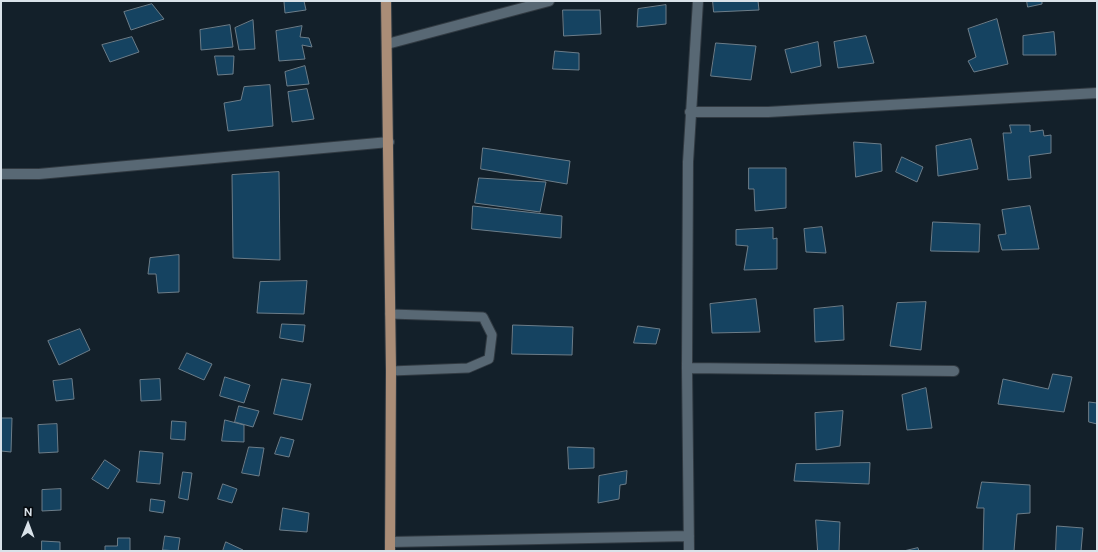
<!DOCTYPE html>
<style>
body{margin:0}
#map{position:relative;width:1098px;height:552px;overflow:hidden;background:#13202a;font-family:"Public Sans",sans-serif}
canvas{display:block}
.frame{position:absolute;inset:0;border:2px solid #d9e2e9;pointer-events:none}
.north{position:absolute;left:8px;top:504px;width:40px;height:40px;-webkit-text-stroke:3px #05090e;paint-order:stroke;rotate:1deg;font-size:11px;font-weight:700;line-height:16px;text-align:center;color:#d9e2e9}
.north::after{content:'';display:block;margin:auto;width:14px;height:18px;background:#d9e2e9;clip-path:polygon(50% 0,100% 100%,50% 72%,0 100%)}
</style>
<div id="map">
<canvas width="1098" height="552"></canvas>
<div class="frame"></div>
<div class="north">N</div>
</div>
<script>
const ctx = document.querySelector('canvas').getContext('2d');
ctx.lineJoin = 'round';
function fill(path, color) { ctx.fillStyle = color; ctx.fill(path, 'evenodd'); }
function trace(path, color, width, dash) { ctx.strokeStyle = color; ctx.lineWidth = width; ctx.lineCap = dash ? 'butt' : 'round'; ctx.setLineDash(dash || []); ctx.stroke(path); }
const building = new Path2D(`
 M 304,1 L 306,10 L 285,13 L 284,2 Z
 M 713,1 L 758,1 L 759,10 L 714,12 Z
 M 1027,1 L 1042,1 L 1042,4 L 1028,7 Z
 M 152,4 L 164,19 L 131,30 L 124,12 Z
 M 666,5 L 666,24 L 637,27 L 638,9 Z
 M 563,10 L 600,10 L 601,34 L 564,36 Z
 M 997,19 L 1008,64 L 974,72 L 968,61 L 976,57 L 968,29 Z
 M 253,20 L 255,49 L 239,50 L 235,28 Z
 M 230,25 L 233,47 L 201,50 L 200,30 Z
 M 302,26 L 300,37 L 309,38 L 312,47 L 302,45 L 305,59 L 279,61 L 276,31 Z
 M 1054,32 L 1056,55 L 1023,55 L 1023,36 Z
 M 866,36 L 874,63 L 838,68 L 834,42 Z
 M 132,37 L 139,52 L 110,62 L 102,45 Z
 M 818,42 L 821,66 L 791,73 L 785,50 Z
 M 716,43 L 756,46 L 751,80 L 711,76 Z
 M 555,51 L 579,53 L 579,70 L 553,69 Z
 M 215,56 L 234,56 L 233,74 L 218,75 Z
 M 305,66 L 309,84 L 287,86 L 285,72 Z
 M 270,85 L 273,126 L 228,131 L 224,103 L 241,100 L 244,87 Z
 M 307,89 L 314,119 L 292,122 L 288,92 Z
 M 1010,125 L 1030,125 L 1030,132 L 1043,130 L 1044,136 L 1051,135 L 1051,153 L 1029,156 L 1031,178 L 1008,180 L 1003,133 L 1011,133 Z
 M 971,139 L 978,169 L 938,176 L 936,146 Z
 M 854,142 L 881,144 L 882,171 L 856,177 Z
 M 483,148 L 570,161 L 567,184 L 481,169 Z
 M 902,157 L 923,167 L 917,182 L 896,172 Z
 M 749,168 L 786,168 L 786,208 L 755,211 L 754,189 L 749,189 Z
 M 279,172 L 280,260 L 233,258 L 232,175 Z
 M 479,178 L 546,182 L 540,212 L 475,203 Z
 M 473,206 L 562,216 L 561,238 L 472,229 Z
 M 1030,206 L 1039,249 L 1002,250 L 998,235 L 1006,234 L 1002,210 Z
 M 933,222 L 980,224 L 979,252 L 931,251 Z
 M 822,227 L 826,253 L 806,252 L 804,229 Z
 M 773,228 L 773,239 L 777,238 L 777,269 L 744,270 L 748,246 L 736,245 L 736,230 Z
 M 179,255 L 179,292 L 158,293 L 156,274 L 148,274 L 150,258 Z
 M 307,281 L 304,314 L 257,313 L 260,282 Z
 M 756,299 L 760,332 L 712,333 L 710,304 Z
 M 926,302 L 921,350 L 890,346 L 897,303 Z
 M 843,306 L 844,340 L 815,342 L 814,309 Z
 M 282,324 L 305,325 L 303,342 L 280,338 Z
 M 513,325 L 573,327 L 572,355 L 512,354 Z
 M 638,326 L 660,329 L 656,344 L 634,343 Z
 M 80,329 L 90,350 L 59,365 L 48,341 Z
 M 187,353 L 212,364 L 204,380 L 179,369 Z
 M 1053,374 L 1072,377 L 1064,412 L 998,404 L 1003,379 L 1048,389 Z
 M 225,377 L 250,385 L 244,403 L 220,396 Z
 M 72,379 L 74,399 L 56,401 L 53,381 Z
 M 160,379 L 161,400 L 141,401 L 140,380 Z
 M 282,379 L 311,384 L 302,420 L 274,414 Z
 M 926,388 L 932,428 L 907,430 L 902,395 Z
 M 1089,402 L 1097,403 L 1097,424 L 1089,422 Z
 M 239,406 L 259,411 L 253,427 L 235,422 Z
 M 843,411 L 840,446 L 816,450 L 815,413 Z
 M 1,418 L 12,418 L 11,452 L 1,451 Z
 M 225,420 L 244,425 L 244,442 L 222,441 Z
 M 172,421 L 186,422 L 185,440 L 171,439 Z
 M 57,424 L 58,452 L 39,453 L 38,425 Z
 M 281,437 L 294,440 L 289,457 L 275,454 Z
 M 249,447 L 264,448 L 259,476 L 242,473 Z
 M 568,447 L 594,448 L 594,468 L 569,469 Z
 M 140,451 L 163,453 L 160,484 L 137,482 Z
 M 105,460 L 120,470 L 108,489 L 92,479 Z
 M 870,463 L 869,484 L 794,481 L 796,464 Z
 M 627,471 L 626,484 L 620,485 L 619,499 L 598,503 L 599,476 Z
 M 183,472 L 192,473 L 188,500 L 179,498 Z
 M 982,482 L 1030,485 L 1030,513 L 1017,514 L 1014,551 L 983,551 L 984,508 L 977,508 Z
 M 223,484 L 237,489 L 232,503 L 218,499 Z
 M 61,489 L 61,510 L 42,511 L 42,490 Z
 M 151,499 L 165,501 L 163,513 L 150,511 Z
 M 283,508 L 309,513 L 307,532 L 280,530 Z
 M 816,520 L 840,522 L 839,551 L 818,551 Z
 M 1057,526 L 1083,528 L 1081,551 L 1056,551 Z
 M 165,536 L 180,538 L 178,551 L 163,550 Z
 M 118,538 L 130,538 L 130,551 L 105,551 L 105,546 L 117,546 Z
 M 42,541 L 60,542 L 60,551 L 42,551 Z
 M 226,542 L 243,550 L 242,551 L 223,551 Z
 M 918,548 L 919,551 L 904,551 Z`);
fill(building, '#154361');
trace(building, '#6c7d89', 1);
const lane = new Path2D(`
 M 390,314 L 483,317 L 492,335 L 489,359 L 468,368 L 391,371`);
const street = new Path2D(`
 M 690,112 L 768,112 L 1097,93
 M 1,174 L 39,174 L 389,142
 M 687,368 L 954,371
 M 390,542 L 689,536
 M 689,551 L 687,368 L 688,162 L 698,1`);
const secondary = new Path2D(`
 M 387,44 L 549,1`);
const primary = new Path2D(`
 M 386,1 L 391,371 L 390,551`);
trace(lane, '#313a42', 11);
trace(street, '#313a42', 12);
trace(secondary, '#313a42', 12);
trace(primary, '#313a42', 12);
trace(lane, '#586874', 9);
trace(street, '#586874', 10);
trace(secondary, '#586874', 10);
trace(primary, '#aa8d77', 10);
</script>
